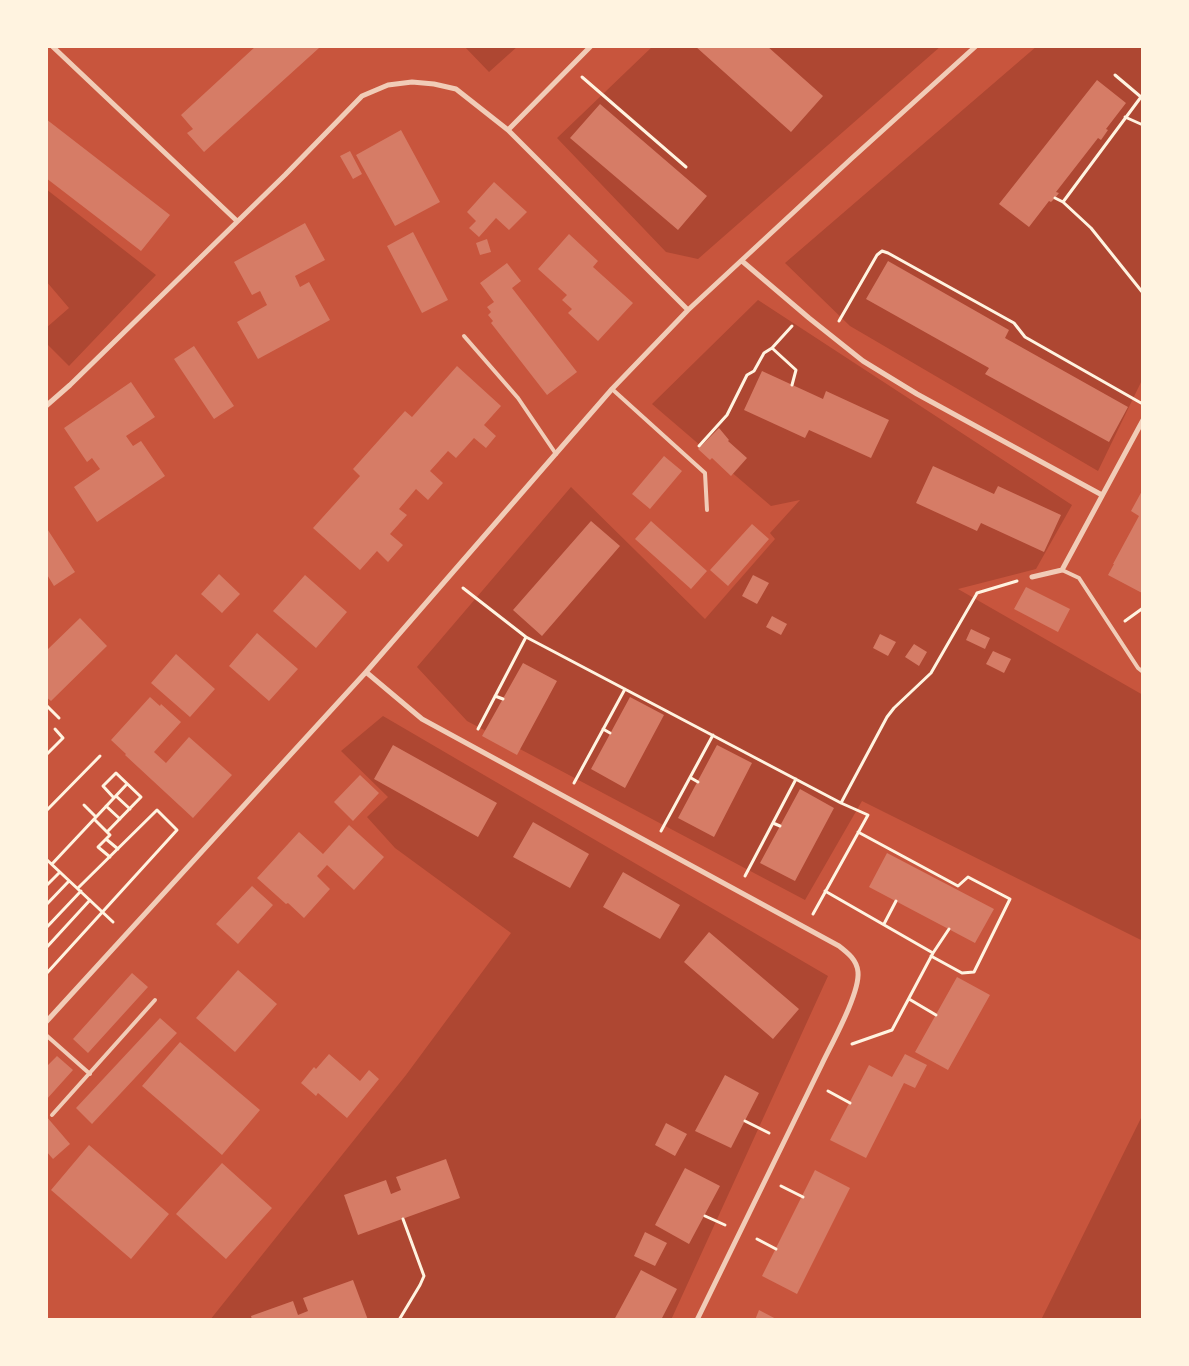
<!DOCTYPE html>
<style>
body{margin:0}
#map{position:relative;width:1189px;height:1366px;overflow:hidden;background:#c8553d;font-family:"Fira Sans Condensed",sans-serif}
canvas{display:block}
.frame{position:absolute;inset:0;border:48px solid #fff3e0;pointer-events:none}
</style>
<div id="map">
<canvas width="1189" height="1366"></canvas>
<div class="frame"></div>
</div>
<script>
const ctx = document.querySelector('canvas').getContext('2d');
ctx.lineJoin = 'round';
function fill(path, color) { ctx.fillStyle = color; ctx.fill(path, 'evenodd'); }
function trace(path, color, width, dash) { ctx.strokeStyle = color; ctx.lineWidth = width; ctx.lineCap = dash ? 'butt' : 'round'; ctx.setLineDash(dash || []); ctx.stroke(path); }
fill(new Path2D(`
 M 464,46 L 518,46 L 489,72 Z
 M 653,46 L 941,46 L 698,259 L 666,252 L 557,138 Z
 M 1037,46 L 1143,46 L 1143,378 L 1098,471 L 850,326 L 785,263 Z
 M 46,189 L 156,275 L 69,366 L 46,343 L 46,328 L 69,308 L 46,281 Z
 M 758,300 L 1072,505 L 1036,569 L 958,589 L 1143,695 L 1143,941 L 862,801 L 805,900 L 467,721 L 417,667 L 571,487 L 705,619 L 775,539 L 770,533 L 800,500 L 771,506 L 652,404 Z
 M 383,716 L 828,976 L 671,1320 L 210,1320 L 406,1075 L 511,933 L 395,848 L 367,817 L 388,797 L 341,751 Z
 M 1143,1114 L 1143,1320 L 1041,1320 Z`), '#ae4732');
fill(new Path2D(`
 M 256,46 L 317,46 L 319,48 L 204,152 L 187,133 L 193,129 L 181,115 Z
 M 695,46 L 767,46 L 823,96 L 791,132 Z
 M 1097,80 L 1126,103 L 1106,129 L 1108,130 L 1101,140 L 1098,138 L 1056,192 L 1059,193 L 1055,198 L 1051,202 L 1049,201 L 1029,227 L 999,204 Z
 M 600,104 L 707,196 L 678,230 L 570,138 Z
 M 46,119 L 170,215 L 141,251 L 46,178 Z
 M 401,130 L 440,202 L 395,226 L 356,155 Z
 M 350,151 L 362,174 L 353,179 L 340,156 Z
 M 494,182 L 527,212 L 509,230 L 496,218 L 479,237 L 469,228 L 476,221 L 467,212 Z
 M 305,223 L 325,260 L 295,276 L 300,287 L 309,282 L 330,320 L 258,359 L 237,322 L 267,305 L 260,291 L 252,295 L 234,262 Z
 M 413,232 L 448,300 L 422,313 L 387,246 Z
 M 569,234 L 598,261 L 593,267 L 633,303 L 598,341 L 568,313 L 572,309 L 562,300 L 567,295 L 538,269 Z
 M 487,239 L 491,252 L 480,255 L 476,243 Z
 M 888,261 L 1009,330 L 1005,338 L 1128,407 L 1109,442 L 985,374 L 989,368 L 866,299 Z
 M 507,263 L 521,281 L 512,288 L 577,372 L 547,395 L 491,323 L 493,321 L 488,315 L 491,312 L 487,307 L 494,302 L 480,283 Z
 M 194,346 L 234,406 L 214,419 L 174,359 Z
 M 457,366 L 501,406 L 484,425 L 496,436 L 486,448 L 474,438 L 456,458 L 448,451 L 430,471 L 443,483 L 428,500 L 416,489 L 399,509 L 407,515 L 390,534 L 403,545 L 388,562 L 377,551 L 360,570 L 313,528 L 360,476 L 353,469 L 405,411 L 412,417 Z
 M 762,371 L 823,399 L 826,391 L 889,420 L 871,458 L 809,430 L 805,438 L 744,410 Z
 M 131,382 L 155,417 L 126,436 L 133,446 L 141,441 L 165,476 L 97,522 L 74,487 L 100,469 L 92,458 L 87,462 L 64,428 Z
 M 719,428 L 729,440 L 728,441 L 747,458 L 731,476 L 712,458 L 710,460 L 698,449 Z
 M 664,456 L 682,471 L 650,509 L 632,494 Z
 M 933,466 L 994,494 L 998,486 L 1061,515 L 1044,552 L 981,523 L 977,531 L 916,503 Z
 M 1143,489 L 1143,591 L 1142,593 L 1108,575 L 1114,564 L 1113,564 L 1139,516 L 1131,511 Z
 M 591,521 L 620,546 L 542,636 L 513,610 Z
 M 651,521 L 707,571 L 691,589 L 635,539 Z
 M 752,524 L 769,539 L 728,586 L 710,570 Z
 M 46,527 L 75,572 L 54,586 L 46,573 Z
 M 219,574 L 240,594 L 222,613 L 201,594 Z
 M 305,575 L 347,612 L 316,648 L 273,611 Z
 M 753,575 L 769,583 L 757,604 L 742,596 Z
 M 1026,587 L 1070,609 L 1058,632 L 1014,609 Z
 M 772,616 L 787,624 L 781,635 L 766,627 Z
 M 80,618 L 107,646 L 51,701 L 46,697 L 46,651 Z
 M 971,629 L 990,638 L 985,649 L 966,640 Z
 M 257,633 L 298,669 L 269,701 L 229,666 Z
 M 880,634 L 896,642 L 888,656 L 873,648 Z
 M 914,644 L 927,652 L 919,666 L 905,657 Z
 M 993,651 L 1011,659 L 1004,673 L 986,664 Z
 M 176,654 L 215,689 L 190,717 L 151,683 Z
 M 523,663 L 557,681 L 517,755 L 482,736 Z
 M 150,697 L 160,706 L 161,704 L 181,722 L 154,752 L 166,763 L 189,737 L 232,775 L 193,818 L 125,755 L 126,754 L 111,740 Z
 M 630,697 L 664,715 L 625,788 L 591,769 Z
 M 393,745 L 497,803 L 478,837 L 374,779 Z
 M 717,745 L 752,763 L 714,837 L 678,818 Z
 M 360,775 L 379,793 L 353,821 L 334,802 Z
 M 800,789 L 834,808 L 795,881 L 760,863 Z
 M 533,822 L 589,854 L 570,888 L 513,857 Z
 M 349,825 L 384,857 L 354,890 L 327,865 L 317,876 L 330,889 L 304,918 L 288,903 L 286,904 L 257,878 L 299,832 L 323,854 Z
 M 887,853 L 994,909 L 975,943 L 869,887 Z
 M 623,872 L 680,905 L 660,939 L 603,907 Z
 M 252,886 L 273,905 L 238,944 L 216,924 Z
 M 709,932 L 799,1009 L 773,1039 L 684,962 Z
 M 238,970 L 277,1004 L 235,1052 L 196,1018 Z
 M 132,973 L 148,987 L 88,1053 L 73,1039 Z
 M 957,977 L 990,995 L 948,1070 L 915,1052 Z
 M 160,1018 L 177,1033 L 92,1124 L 76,1108 Z
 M 180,1042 L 260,1110 L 222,1155 L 142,1086 Z
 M 329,1054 L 360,1081 L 369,1070 L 379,1079 L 347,1118 L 318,1093 L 316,1096 L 301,1083 L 314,1067 L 316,1069 Z
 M 905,1054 L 927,1065 L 915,1088 L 904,1083 L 866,1158 L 830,1140 L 869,1065 L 892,1077 Z
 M 57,1056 L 73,1070 L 46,1100 L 46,1067 Z
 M 725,1075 L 759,1093 L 731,1148 L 695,1131 Z
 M 46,1116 L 70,1144 L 53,1159 L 46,1151 Z
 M 666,1123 L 687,1134 L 675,1156 L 655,1145 Z
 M 89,1145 L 169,1214 L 131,1259 L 51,1190 Z
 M 446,1159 L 460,1198 L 358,1235 L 344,1195 L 386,1180 L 391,1194 L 401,1190 L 396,1177 Z
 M 222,1163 L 272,1208 L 226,1259 L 176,1214 Z
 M 685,1168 L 720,1186 L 689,1244 L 655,1225 Z
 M 815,1170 L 850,1188 L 797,1294 L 762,1276 Z
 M 645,1232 L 667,1243 L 655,1266 L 634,1256 Z
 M 641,1270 L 677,1289 L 661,1320 L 614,1320 Z
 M 353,1280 L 368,1320 L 252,1320 L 251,1316 L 293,1301 L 298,1315 L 308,1311 L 303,1298 Z
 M 759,1310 L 778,1320 L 755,1320 Z`), '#d67c66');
trace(new Path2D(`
 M 1115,75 L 1141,97 L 1063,202 L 1091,228 L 1143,293
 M 582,77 L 686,167
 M 1125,117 L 1143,125
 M 1055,198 L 1063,202
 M 839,321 L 877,255 L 882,251 L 888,253 L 1014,323 L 1025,337 L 1141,403
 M 772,348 L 792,326
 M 699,446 L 727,415 L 747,375 L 754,371 L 764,353 L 772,348 L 796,370 L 792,385
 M 463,588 L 526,637 L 841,803 L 868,815 L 813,914
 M 1125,621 L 1143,608
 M 495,696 L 503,699
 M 46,705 L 59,718
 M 478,729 L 526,637
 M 603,729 L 610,733
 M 46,755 L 63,738 L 55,729
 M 691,778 L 698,782
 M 574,783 L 625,689
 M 116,796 L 130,809
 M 841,803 L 887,717 L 894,708 L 931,673 L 976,595 L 977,593 L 1017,581
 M 84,805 L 96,817
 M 106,806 L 120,819
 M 46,811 L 100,756
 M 94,819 L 110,835 L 106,839 L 118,849
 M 773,823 L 780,826
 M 661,831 L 713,735
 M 107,832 L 141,797 L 116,773 L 103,786 L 114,798
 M 858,832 L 958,886 L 968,877 L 1010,899 L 974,972 L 962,973 L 931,956
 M 106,839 L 98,847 L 110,857
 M 46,859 L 113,922
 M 52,864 L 127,784
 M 745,876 L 796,779
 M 46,886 L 60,872
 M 825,891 L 933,953 L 892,1030 L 852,1044
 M 46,905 L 69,881
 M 884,924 L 896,901
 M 46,928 L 81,891
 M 46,948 L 90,900
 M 933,953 L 949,929
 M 46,974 L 177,830 L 157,810 L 78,888
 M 909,999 L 936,1015
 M 828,1091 L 850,1103
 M 745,1121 L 769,1133
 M 781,1186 L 803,1197
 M 705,1216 L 725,1225
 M 757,1239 L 776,1249
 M 399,1320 L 420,1285 L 424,1276 L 403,1219`), '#fff3e0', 3);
trace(new Path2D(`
 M 464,336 L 518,398 L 556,454
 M 612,389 L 705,473 L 707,510
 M 1062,570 L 1079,578 L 1138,668 L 1143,672
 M 46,1035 L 90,1074
 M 52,1115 L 155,1000`), '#f1ccb7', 4);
trace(new Path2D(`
 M 52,46 L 237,221
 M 508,130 L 591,46
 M 742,261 L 809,318 L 863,361 L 917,394 L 1102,495
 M 46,406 L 70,385 L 285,175 L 362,96 L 388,85 L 412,82 L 434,84 L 456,89 L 508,130 L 688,310
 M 1032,577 L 1062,570 L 1143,420
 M 366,672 L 422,719 L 839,946 C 848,953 857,960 858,972 C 860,993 832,1043 822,1064 C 781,1149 739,1234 697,1320
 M 46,1022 L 366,672 L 612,389 L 688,310 L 851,159 L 976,46`), '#f1ccb7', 5);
</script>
